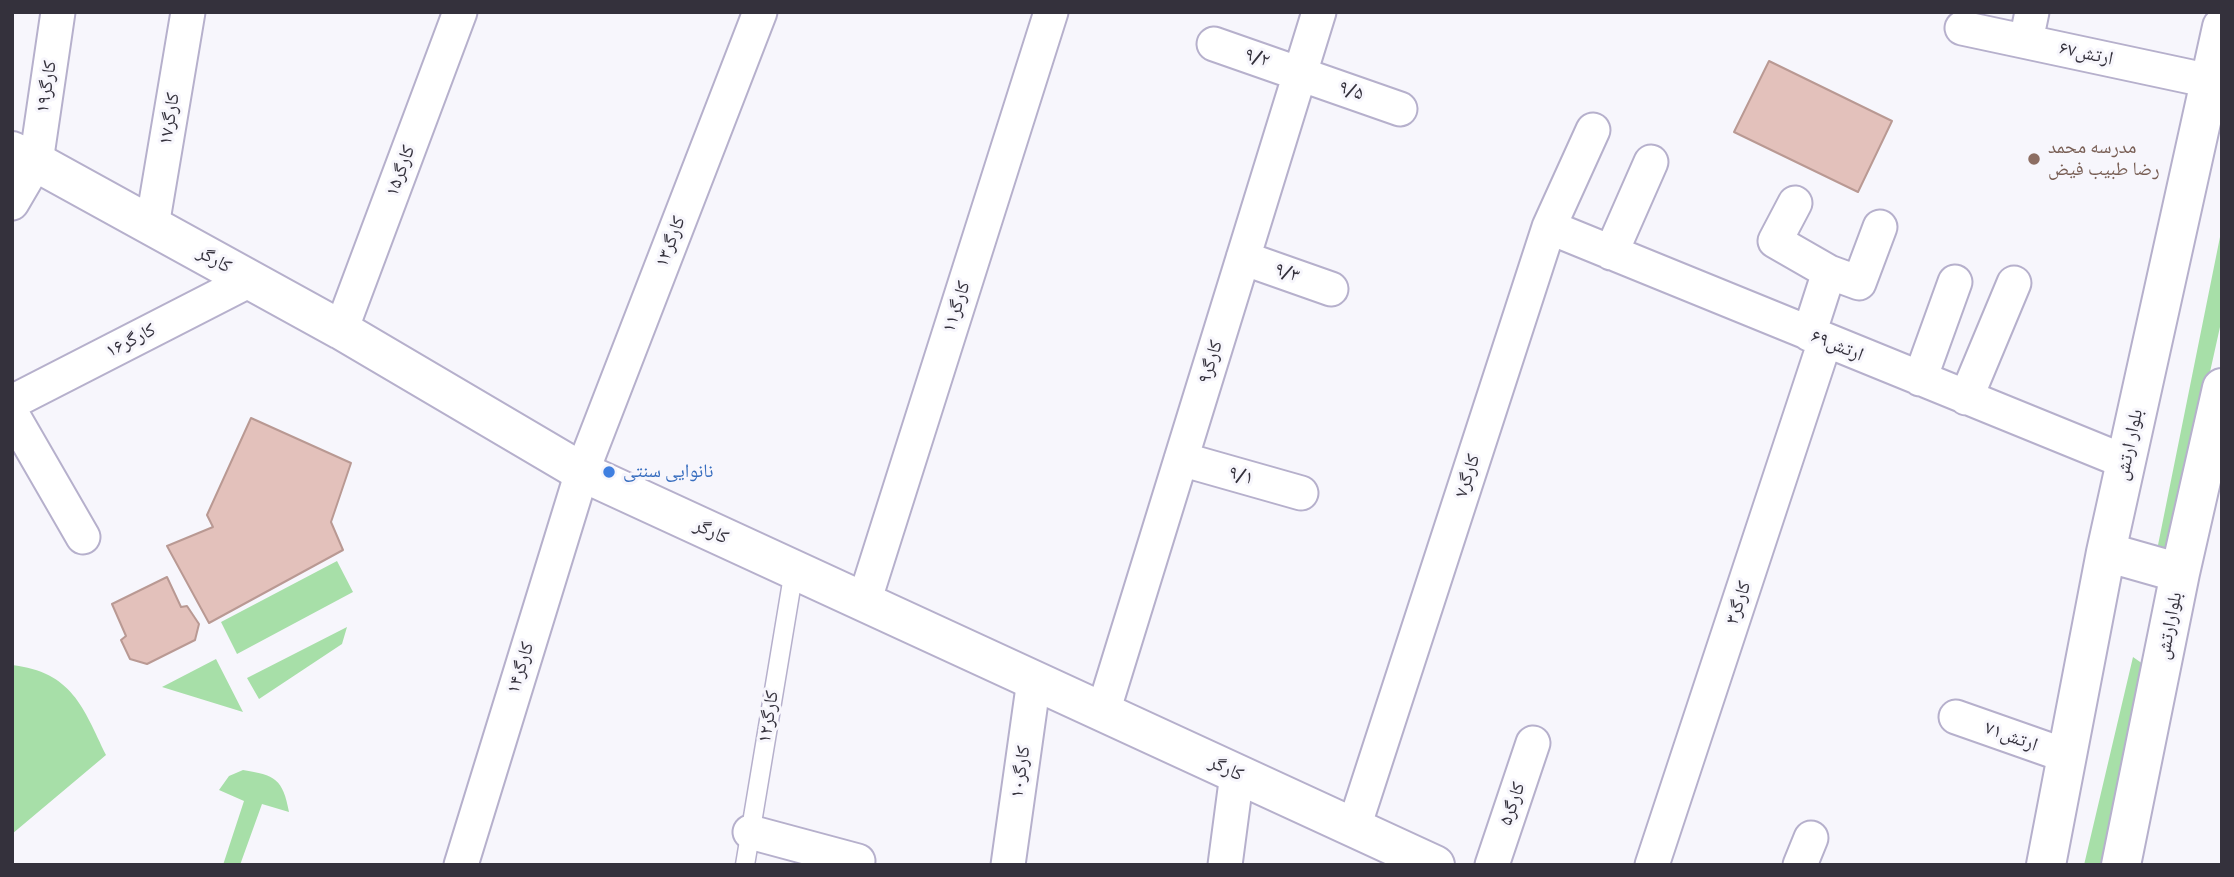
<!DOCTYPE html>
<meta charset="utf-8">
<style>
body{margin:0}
#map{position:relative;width:2234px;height:877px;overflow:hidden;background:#f7f6fc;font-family:Signika,sans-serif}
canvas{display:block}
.frame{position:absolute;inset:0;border:14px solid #34313c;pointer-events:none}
</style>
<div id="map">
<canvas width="2234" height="877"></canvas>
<div class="frame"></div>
</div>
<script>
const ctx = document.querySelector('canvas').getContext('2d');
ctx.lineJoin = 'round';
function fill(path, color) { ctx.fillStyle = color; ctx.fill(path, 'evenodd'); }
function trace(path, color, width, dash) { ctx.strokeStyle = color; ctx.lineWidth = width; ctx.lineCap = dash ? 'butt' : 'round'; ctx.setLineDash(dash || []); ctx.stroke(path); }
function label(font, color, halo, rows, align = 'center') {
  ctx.font = font + ' Signika,"Noto Naskh Arabic",sans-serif'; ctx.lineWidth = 6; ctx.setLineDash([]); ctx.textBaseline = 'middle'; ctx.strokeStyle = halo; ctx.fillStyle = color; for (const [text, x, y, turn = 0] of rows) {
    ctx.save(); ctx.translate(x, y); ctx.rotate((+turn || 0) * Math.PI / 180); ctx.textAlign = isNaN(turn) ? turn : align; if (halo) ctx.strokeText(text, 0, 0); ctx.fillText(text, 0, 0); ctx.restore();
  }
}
fill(new Path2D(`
 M 2222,227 L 2222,318 L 2170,552 L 2158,545 Z
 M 337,561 L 353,592 L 237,654 L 221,622 Z
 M 347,627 L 342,644 L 259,699 L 247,678 Z
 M 2133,657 L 2143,664 L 2101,865 L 2084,865 Z
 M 216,659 L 243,712 L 162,687 Z
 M 12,665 C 72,672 83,707 106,755 L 12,834 Z
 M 243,770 C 275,775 283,779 289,812 L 262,804 L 240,865 L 223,865 L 244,801 L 219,790 L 229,776 Z`), '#a7dfa8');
const building = new Path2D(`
 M 1769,61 L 1892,121 L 1858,192 L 1734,132 Z
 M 251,418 L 351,463 L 331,522 L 343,550 L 209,623 L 167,546 L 213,527 L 207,515 Z
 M 167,577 L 181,607 L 187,606 L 199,624 L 195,640 L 147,664 L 130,659 L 121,640 L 126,636 L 112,604 Z`);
fill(building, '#e3c1bb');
trace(building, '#b99993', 2);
const service = new Path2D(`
 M 745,865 L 794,570`);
const minor = new Path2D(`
 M 1962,28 L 2210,81
 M 2026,41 L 2032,12
 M 1214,44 L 1400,109
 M 12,203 L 36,162 L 58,12
 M 1795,203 L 1775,241 L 1829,272 L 1859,283 L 1880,227
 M 152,226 L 188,12
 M 1549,227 L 2126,462
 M 1611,253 L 1651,162
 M 1243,258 L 1331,289
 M 341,330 L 460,12
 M 1809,334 L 1829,272
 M 1920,379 L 1955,282
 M 1966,398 L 2014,283
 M 12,402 L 250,280
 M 12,414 L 83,537
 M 1181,459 L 1301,493
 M 864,602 L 1051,12
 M 1103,712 L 1319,12
 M 1956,717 L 2067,756
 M 1354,827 L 1549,227 L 1593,130
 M 750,832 L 858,861
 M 461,865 L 582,472 L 760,12
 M 1008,865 L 1034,680
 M 1225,865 L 1237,774
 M 1492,865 L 1533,743
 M 1652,865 L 1825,341
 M 1800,865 L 1811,838`);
const tertiary = new Path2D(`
 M 12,151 L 36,162 L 341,330 L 582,472 L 1435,865`);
const secondary = new Path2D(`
 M 2106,552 L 2180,573
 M 2046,865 L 2106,552 L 2222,27
 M 2121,865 L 2180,573 L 2222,388`);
trace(service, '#b6b0cc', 21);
trace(minor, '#b6b0cc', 37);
trace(tertiary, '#b6b0cc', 42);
trace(secondary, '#b6b0cc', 42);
trace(service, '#fff', 18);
trace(minor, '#fff', 33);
trace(tertiary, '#fff', 38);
trace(secondary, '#fff', 38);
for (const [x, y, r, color] of [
 [2034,159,7,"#8d6e63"],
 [609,472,7,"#3f7fe0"]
]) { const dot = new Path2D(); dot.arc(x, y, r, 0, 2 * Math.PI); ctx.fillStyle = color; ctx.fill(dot); trace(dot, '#f7f6fc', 2.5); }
label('19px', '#34313c', '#f7f6fc', [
 ["ارتش۶۷",2086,54,12],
 ["۹/۲",1257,58,18],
 ["کارگر۱۹",47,87,-81],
 ["۹/۵",1351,91,20],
 ["کارگر۱۷",170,119,-81],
 ["کارگر۱۵",401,171,-70],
 ["کارگر۱۳",671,242,-69],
 ["کارگر",214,260,29],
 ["۹/۳",1287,273,20],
 ["کارگر۱۱",957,307,-72],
 ["کارگر۱۶",131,341,-27],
 ["ارتش۶۹",1837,346,22],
 ["کارگر۹",1211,362,-73],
 ["بلوار ارتش",2130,445,-78],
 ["۹/۱",1241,476,16],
 ["کارگر۷",1468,476,-72],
 ["کارگر",711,532,25],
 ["کارگر۳",1739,603,-72],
 ["بلوارارتش",2170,626,-79],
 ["کارگر۱۴",521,668,-73],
 ["کارگر۱۲",769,717,-81],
 ["ارتش۷۱",2011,737,20],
 ["کارگر",1226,769,25],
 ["کارگر۱۰",1021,772,-82],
 ["کارگر۵",1513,804,-71]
]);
label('19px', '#785e54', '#f7f6fc', [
 ["مدرسه محمد",2048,148],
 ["رضا طبیب فیض",2048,170]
], 'left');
label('19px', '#366cbe', '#f7f6fc', [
 ["نانوایی سنتی",623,472]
], 'left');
</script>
